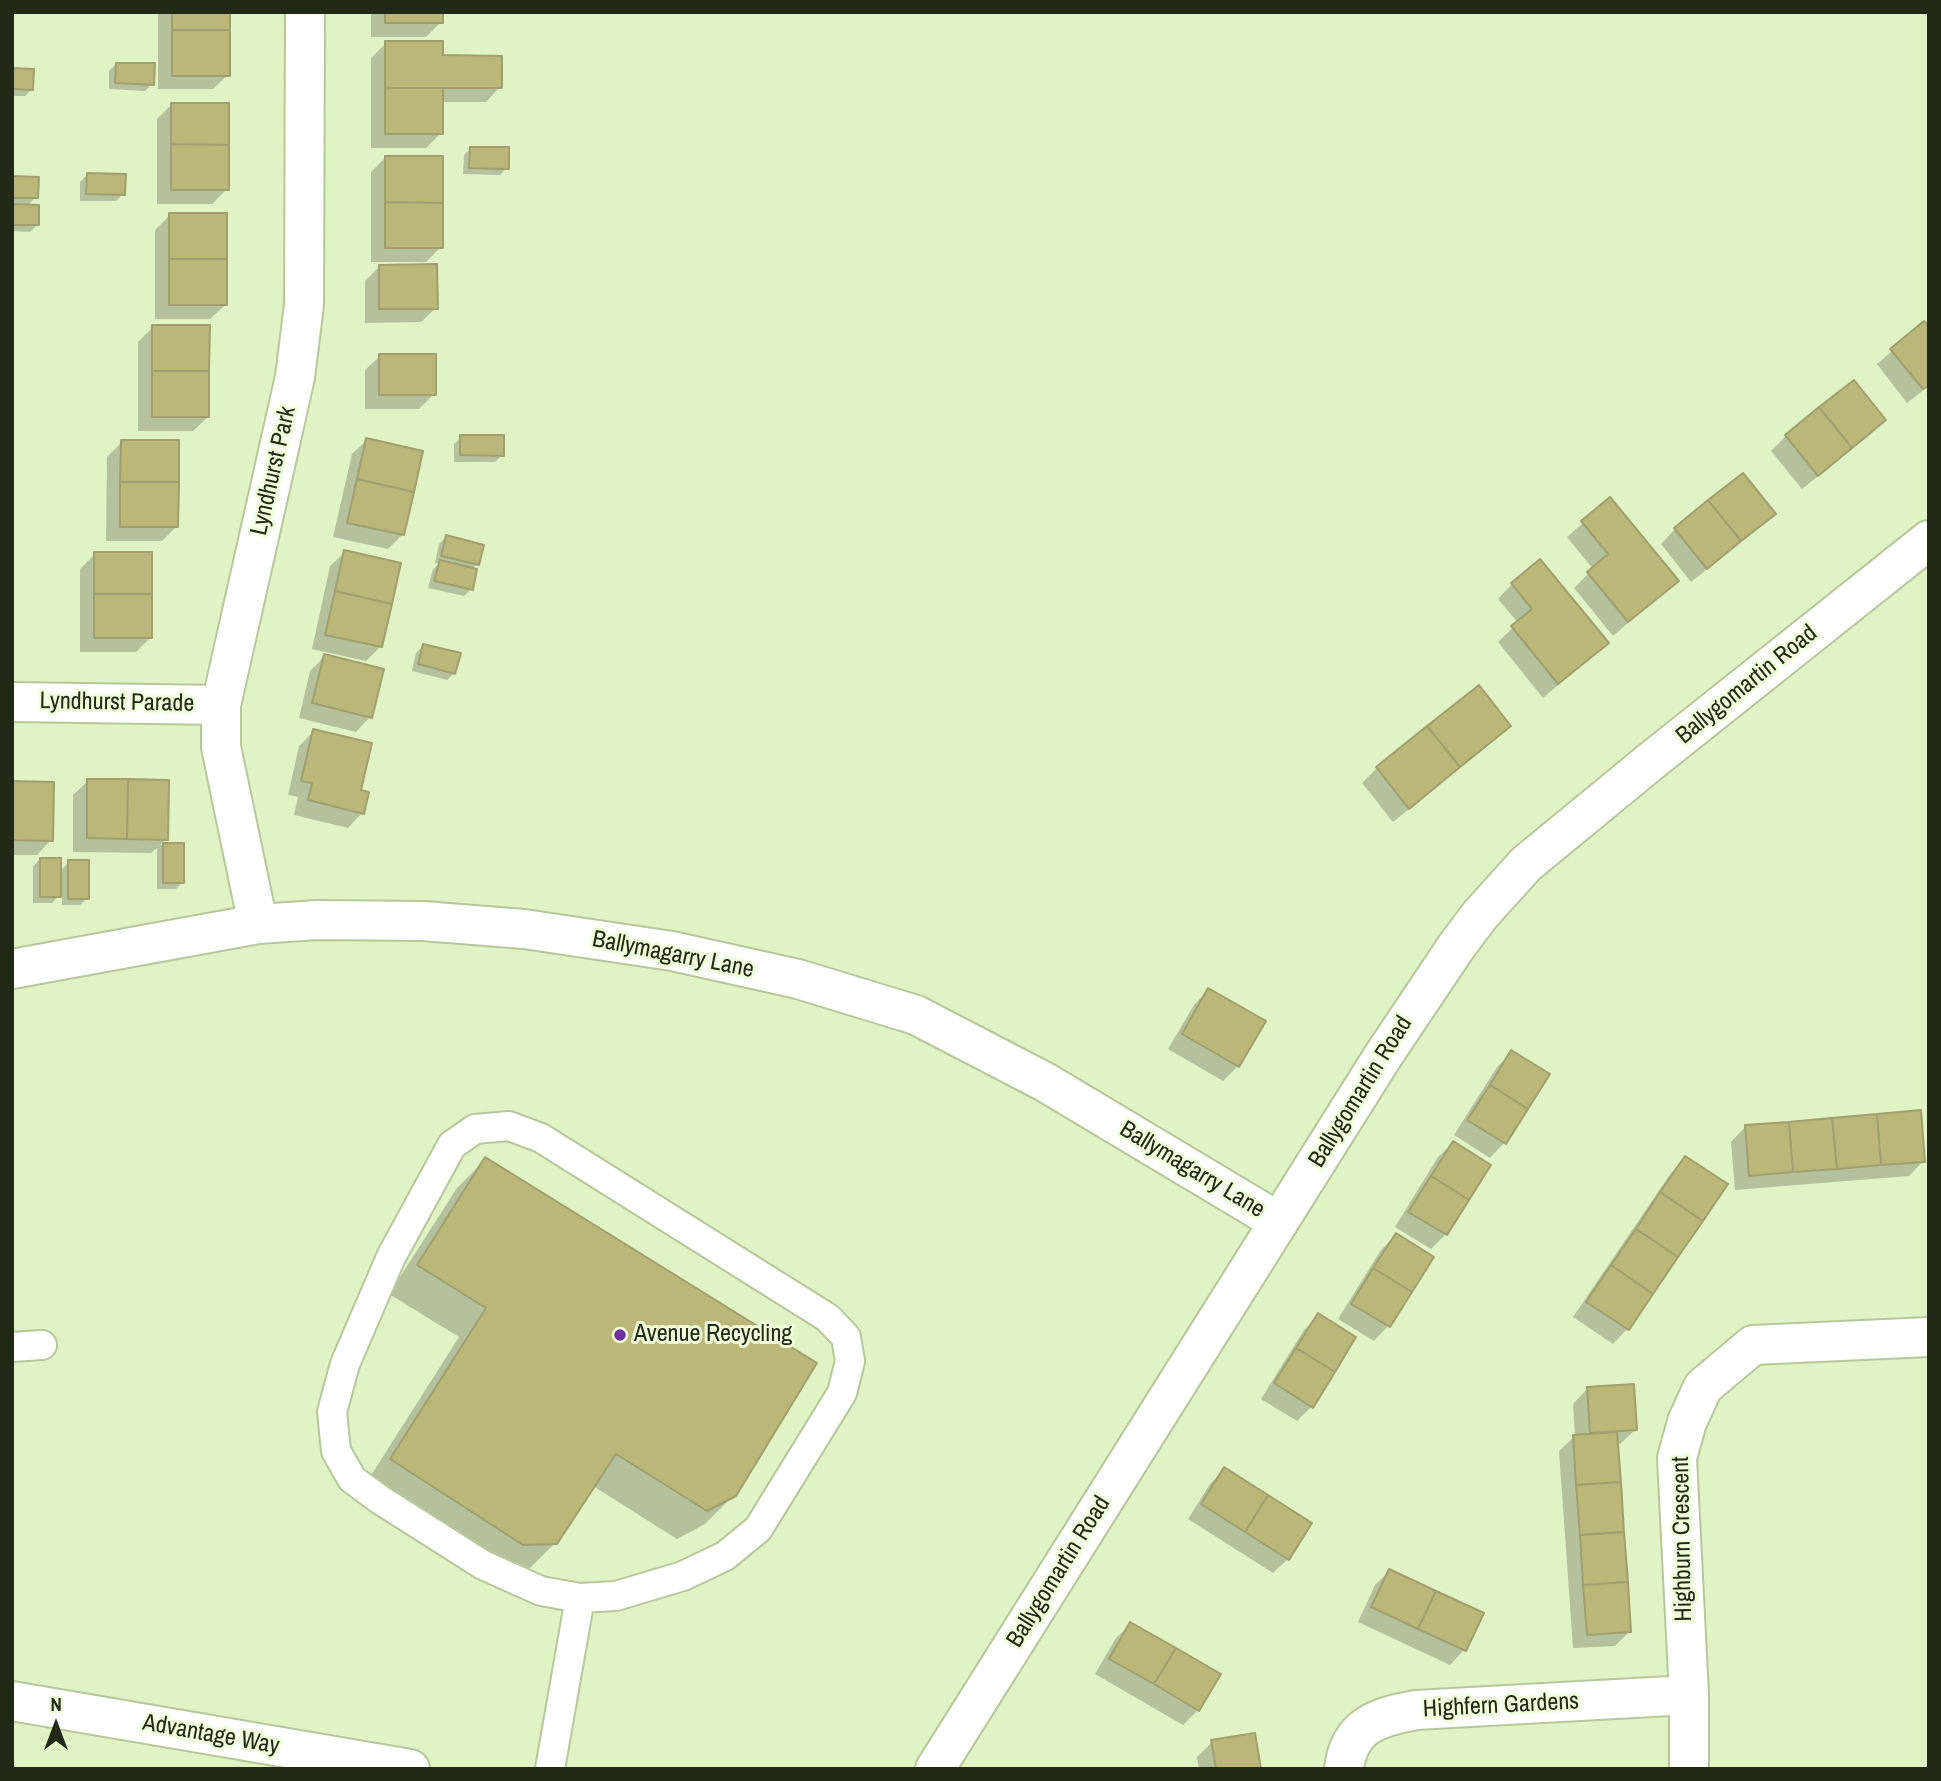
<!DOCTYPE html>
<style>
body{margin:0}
#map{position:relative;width:1941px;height:1781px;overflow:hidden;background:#e0f3c4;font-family:"Archivo Narrow",sans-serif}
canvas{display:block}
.frame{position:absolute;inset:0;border:14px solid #222917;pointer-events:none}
.north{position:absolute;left:21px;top:1690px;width:70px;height:70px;-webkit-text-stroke:5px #efffd9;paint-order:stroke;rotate:0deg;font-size:19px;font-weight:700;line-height:28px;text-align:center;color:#222917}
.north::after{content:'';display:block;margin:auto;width:24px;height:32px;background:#222917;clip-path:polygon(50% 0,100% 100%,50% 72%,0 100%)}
</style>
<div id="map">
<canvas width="1941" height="1781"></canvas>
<div class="frame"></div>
<div class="north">N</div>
</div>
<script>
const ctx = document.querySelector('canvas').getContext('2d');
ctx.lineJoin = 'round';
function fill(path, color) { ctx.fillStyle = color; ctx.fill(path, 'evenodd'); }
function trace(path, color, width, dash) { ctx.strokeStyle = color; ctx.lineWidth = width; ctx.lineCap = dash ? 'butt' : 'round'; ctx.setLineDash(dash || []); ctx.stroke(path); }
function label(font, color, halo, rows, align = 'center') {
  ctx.font = font + ' "Archivo Narrow",sans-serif'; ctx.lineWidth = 6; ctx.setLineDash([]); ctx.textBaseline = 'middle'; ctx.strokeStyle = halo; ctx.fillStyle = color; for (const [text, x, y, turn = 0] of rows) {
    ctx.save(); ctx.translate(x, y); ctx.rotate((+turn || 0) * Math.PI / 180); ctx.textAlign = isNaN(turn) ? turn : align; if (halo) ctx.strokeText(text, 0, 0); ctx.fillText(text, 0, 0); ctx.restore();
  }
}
fill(new Path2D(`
 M 158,12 L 228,12 L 228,75 L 213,89 L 158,89 Z
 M 371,12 L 441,12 L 441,22 L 426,37 L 371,37 Z
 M 386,43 L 441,57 L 500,87 L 486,102 L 441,102 L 441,133 L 426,148 L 371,148 L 371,58 Z
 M 116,64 L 152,84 L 145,91 L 109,89 L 109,71 Z
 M 12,70 L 32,89 L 25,96 L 12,96 Z
 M 172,104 L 227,189 L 212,204 L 157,204 L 157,119 Z
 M 471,148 L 507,168 L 500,175 L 463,174 L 464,155 Z
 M 386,157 L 441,247 L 426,262 L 371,262 L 371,172 Z
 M 87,175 L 123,194 L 116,201 L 80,201 L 80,182 Z
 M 12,178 L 36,197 L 27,206 L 37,225 L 30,232 L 12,231 Z
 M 170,215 L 225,305 L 210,319 L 155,319 L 155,230 Z
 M 380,266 L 436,308 L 421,322 L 365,323 L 365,281 Z
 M 1929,320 L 1929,386 L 1907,403 L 1877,364 Z
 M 153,327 L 208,417 L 193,431 L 138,431 L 138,342 Z
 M 380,356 L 434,394 L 419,409 L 365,409 L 365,370 Z
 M 1853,382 L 1884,420 L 1870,435 L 1802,489 L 1771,451 L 1786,436 Z
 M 461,437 L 502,455 L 495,462 L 454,462 L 454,444 Z
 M 367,440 L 402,535 L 388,549 L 333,537 L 352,454 Z
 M 122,442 L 177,526 L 162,541 L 106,541 L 107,457 Z
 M 1610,499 L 1677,581 L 1613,636 L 1574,588 L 1593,569 L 1567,537 Z
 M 1773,513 L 1759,528 L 1691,582 L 1661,544 L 1675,529 Z
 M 446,537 L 477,564 L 471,570 L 471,589 L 464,596 L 428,588 L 433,569 L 439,564 L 435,563 L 439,544 Z
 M 345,552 L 380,647 L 366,661 L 312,649 L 330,566 Z
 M 95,554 L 150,638 L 136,652 L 80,652 L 80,569 Z
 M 1512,584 L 1607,643 L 1543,698 L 1498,642 L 1518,623 L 1498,599 Z
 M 423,646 L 454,673 L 447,680 L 412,671 L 416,653 Z
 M 325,656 L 370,717 L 356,732 L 299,718 L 310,671 Z
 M 1478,688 L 1509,726 L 1495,740 L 1393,822 L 1362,783 L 1377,768 Z
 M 314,731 L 358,792 L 362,813 L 348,828 L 294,815 L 298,797 L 288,795 L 299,746 Z
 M 88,781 L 166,839 L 160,845 L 183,845 L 183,882 L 176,889 L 157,889 L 157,848 L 151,853 L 73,852 L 73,795 Z
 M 12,783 L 52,784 L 51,840 L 37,855 L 12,855 Z
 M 40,859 L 59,872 L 69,862 L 87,898 L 80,905 L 62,905 L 62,893 L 52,903 L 33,903 L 33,866 Z
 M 1208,990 L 1238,1066 L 1223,1081 L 1168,1049 L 1194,1005 Z
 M 1512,1052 L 1547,1075 L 1504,1143 L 1490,1158 L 1454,1135 L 1497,1067 Z
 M 1745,1127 L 1923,1161 L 1909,1176 L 1735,1190 L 1731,1142 Z
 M 1453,1143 L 1446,1234 L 1431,1249 L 1395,1227 L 1438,1157 Z
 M 1686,1158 L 1725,1185 L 1627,1329 L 1613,1344 L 1573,1317 L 1671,1173 Z
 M 486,1159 L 734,1495 L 705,1524 L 677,1539 L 593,1486 L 555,1543 L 526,1572 L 363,1488 L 459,1337 L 389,1294 L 457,1188 Z
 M 1396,1235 L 1431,1258 L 1388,1326 L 1374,1341 L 1338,1319 L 1381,1250 Z
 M 1319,1315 L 1311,1407 L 1297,1421 L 1261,1399 L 1304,1330 Z
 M 1587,1389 L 1635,1430 L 1620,1444 L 1616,1445 L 1630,1631 L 1615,1646 L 1573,1648 L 1559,1451 L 1575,1436 L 1573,1404 Z
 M 1224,1470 L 1288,1559 L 1273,1573 L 1188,1519 L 1210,1484 Z
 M 1389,1571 L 1464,1650 L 1450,1665 L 1358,1622 L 1375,1585 Z
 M 1131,1624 L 1198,1710 L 1183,1725 L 1095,1674 L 1116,1638 Z
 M 1212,1742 L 1259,1769 L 1199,1769 L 1197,1757 Z`), '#0003');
const building = new Path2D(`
 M 172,12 L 230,12 L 230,30 L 172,30 Z
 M 385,12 L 443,12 L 443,23 L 385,23 Z
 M 172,30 L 230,30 L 230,76 L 172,76 Z
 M 385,41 L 443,41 L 443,55 L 502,56 L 502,88 L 385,88 Z
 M 116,63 L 155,63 L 154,85 L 115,83 Z
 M 12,68 L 34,69 L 33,90 L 12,89 Z
 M 385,88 L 443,88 L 443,134 L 385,134 Z
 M 171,103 L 229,103 L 229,145 L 171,144 Z
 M 171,144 L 229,145 L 229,190 L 171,190 Z
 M 470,147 L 509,147 L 509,169 L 469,168 Z
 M 385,156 L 443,156 L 443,203 L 385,202 Z
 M 87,173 L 126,174 L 125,195 L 86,194 Z
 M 12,176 L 39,177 L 38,198 L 12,198 Z
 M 385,202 L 443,203 L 443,248 L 385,248 Z
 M 12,204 L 39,205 L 39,225 L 12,225 Z
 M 169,213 L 227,213 L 227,259 L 169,259 Z
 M 169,259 L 227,259 L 227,305 L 169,305 Z
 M 437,264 L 438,309 L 379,309 L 379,265 Z
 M 1924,321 L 1929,326 L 1929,385 L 1923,389 L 1890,349 Z
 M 152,325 L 210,325 L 209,371 L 152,371 Z
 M 379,354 L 436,354 L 436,395 L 379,395 Z
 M 152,371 L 209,371 L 209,417 L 152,417 Z
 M 1854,380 L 1886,420 L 1852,448 L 1819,407 Z
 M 1819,407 L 1852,448 L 1818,476 L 1785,435 Z
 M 460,435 L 504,435 L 504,456 L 460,455 Z
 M 366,438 L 423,451 L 414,492 L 357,479 Z
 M 121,440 L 179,440 L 179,482 L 120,482 Z
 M 1743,473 L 1776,514 L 1741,541 L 1708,500 Z
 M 357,479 L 414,492 L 404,535 L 347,523 Z
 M 120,482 L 179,482 L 178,527 L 120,527 Z
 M 1610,497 L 1679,581 L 1628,622 L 1587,572 L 1608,554 L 1581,521 Z
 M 1708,500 L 1741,541 L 1707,569 L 1674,528 Z
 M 446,535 L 484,545 L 479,565 L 441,556 Z
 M 344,550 L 401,563 L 392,604 L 335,591 Z
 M 94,552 L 152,552 L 152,594 L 94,594 Z
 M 1540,559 L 1609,643 L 1558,684 L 1511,626 L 1532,609 L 1511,583 Z
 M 440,560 L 477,569 L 473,590 L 434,581 Z
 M 335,591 L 392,604 L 382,647 L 325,635 Z
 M 94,594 L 152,594 L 152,638 L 94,638 Z
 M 423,644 L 461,653 L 455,674 L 418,664 Z
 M 324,654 L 384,669 L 372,718 L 312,703 Z
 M 1479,685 L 1511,726 L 1460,767 L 1427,726 Z
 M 1427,726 L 1460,767 L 1409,809 L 1376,767 Z
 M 313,729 L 372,743 L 361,790 L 369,792 L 364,814 L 308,800 L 312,783 L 301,781 Z
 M 87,779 L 128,779 L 127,839 L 87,838 Z
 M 128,779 L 169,780 L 168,840 L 127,839 Z
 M 13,781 L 54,782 L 53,841 L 12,840 Z
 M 163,843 L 184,843 L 184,883 L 163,883 Z
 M 40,858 L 61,858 L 61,897 L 40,897 Z
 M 68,860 L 89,860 L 89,899 L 68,899 Z
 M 1208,988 L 1266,1021 L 1239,1067 L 1182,1034 Z
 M 1511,1050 L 1550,1074 L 1528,1109 L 1490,1085 Z
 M 1490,1085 L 1528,1109 L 1506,1144 L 1467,1120 Z
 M 1921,1110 L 1925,1162 L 1881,1165 L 1877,1114 Z
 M 1877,1114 L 1881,1165 L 1837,1169 L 1832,1118 Z
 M 1832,1118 L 1837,1169 L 1793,1172 L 1789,1122 Z
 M 1789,1122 L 1793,1172 L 1749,1176 L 1745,1125 Z
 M 1453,1141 L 1491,1165 L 1469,1200 L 1431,1176 Z
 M 1685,1156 L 1728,1184 L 1703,1221 L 1660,1192 Z
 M 485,1157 L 817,1363 L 736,1496 L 707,1511 L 616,1454 L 557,1544 L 523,1545 L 390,1459 L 486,1308 L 417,1265 Z
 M 1431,1176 L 1469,1200 L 1447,1235 L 1408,1212 Z
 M 1660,1192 L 1703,1221 L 1678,1257 L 1636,1229 Z
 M 1636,1229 L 1678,1257 L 1653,1294 L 1611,1265 Z
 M 1396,1233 L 1434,1257 L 1412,1292 L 1373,1268 Z
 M 1611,1265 L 1653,1294 L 1629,1330 L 1586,1302 Z
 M 1373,1268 L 1412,1292 L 1390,1327 L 1351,1304 Z
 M 1318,1313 L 1356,1337 L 1335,1372 L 1296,1348 Z
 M 1296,1348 L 1335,1372 L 1313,1408 L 1274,1383 Z
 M 1634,1384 L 1637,1430 L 1590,1433 L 1587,1387 Z
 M 1617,1432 L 1621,1482 L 1576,1485 L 1573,1435 Z
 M 1224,1467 L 1268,1495 L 1245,1532 L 1201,1504 Z
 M 1621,1482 L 1624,1532 L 1580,1535 L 1576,1485 Z
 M 1268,1495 L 1312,1523 L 1289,1560 L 1245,1532 Z
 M 1624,1532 L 1628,1582 L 1583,1585 L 1580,1535 Z
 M 1389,1569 L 1436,1591 L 1418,1629 L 1371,1607 Z
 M 1628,1582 L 1631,1632 L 1587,1635 L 1583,1585 Z
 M 1436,1591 L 1484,1613 L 1466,1651 L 1418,1629 Z
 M 1130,1622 L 1176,1648 L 1154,1684 L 1109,1659 Z
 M 1176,1648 L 1221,1674 L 1199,1711 L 1154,1684 Z
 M 1255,1733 L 1261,1769 L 1216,1769 L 1211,1740 Z`);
fill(building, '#bab779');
trace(building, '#a19e6f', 2);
const lane = new Path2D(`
 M 509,1126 L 541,1138 L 828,1318 L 846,1337 L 850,1361 L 842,1393 L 758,1529 L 725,1556 L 683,1576 L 616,1596 L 580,1598 L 541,1591 L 483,1565 L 379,1499 L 352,1479 L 336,1451 L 332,1412 L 345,1364 L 391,1257 L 452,1145 L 475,1129 Z
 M 12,1347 L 42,1345
 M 550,1769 L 580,1598`);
const street = new Path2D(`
 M 12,702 L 221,705
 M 258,924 L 221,747 L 221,705 L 295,377 L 304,305 L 305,12
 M 12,969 L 258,924 L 318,920 L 423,921 L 524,929 L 672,951 L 798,979 L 916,1015 L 1045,1082 L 1279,1222
 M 12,1701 L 410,1769
 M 935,1769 L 1383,1056 L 1456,947 L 1480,915 L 1526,864 L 1650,762 L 1929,540
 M 1344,1769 C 1349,1725 1378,1717 1416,1710 L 1689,1695
 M 1689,1769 L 1689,1695 L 1677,1458 L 1687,1422 L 1703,1387 L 1753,1345 L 1929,1337`);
trace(lane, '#b6c89b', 32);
trace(street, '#b6c89b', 42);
trace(lane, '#fff', 28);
trace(street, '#fff', 38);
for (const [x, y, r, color] of [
 [620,1335,7,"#6f2ea3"]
]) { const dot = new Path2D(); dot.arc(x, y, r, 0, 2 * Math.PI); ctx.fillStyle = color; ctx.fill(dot); trace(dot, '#efffd9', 2.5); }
label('24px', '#222917', '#efffd9', [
 ["Lyndhurst Park",274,471,-77],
 ["Ballygomartin Road",1747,685,-39],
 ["Lyndhurst Parade",117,703,1],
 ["Ballymagarry Lane",673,955,11],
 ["Ballygomartin Road",1361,1092,-58],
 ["Ballymagarry Lane",1192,1170,31],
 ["Highburn Crescent",1683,1539,-91],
 ["Ballygomartin Road",1059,1572,-58],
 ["Highfern Gardens",1501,1706,-3],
 ["Advantage Way",211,1735,10]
]);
label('24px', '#222917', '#efffd9', [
 ["Avenue Recycling",634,1335]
], 'left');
</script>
